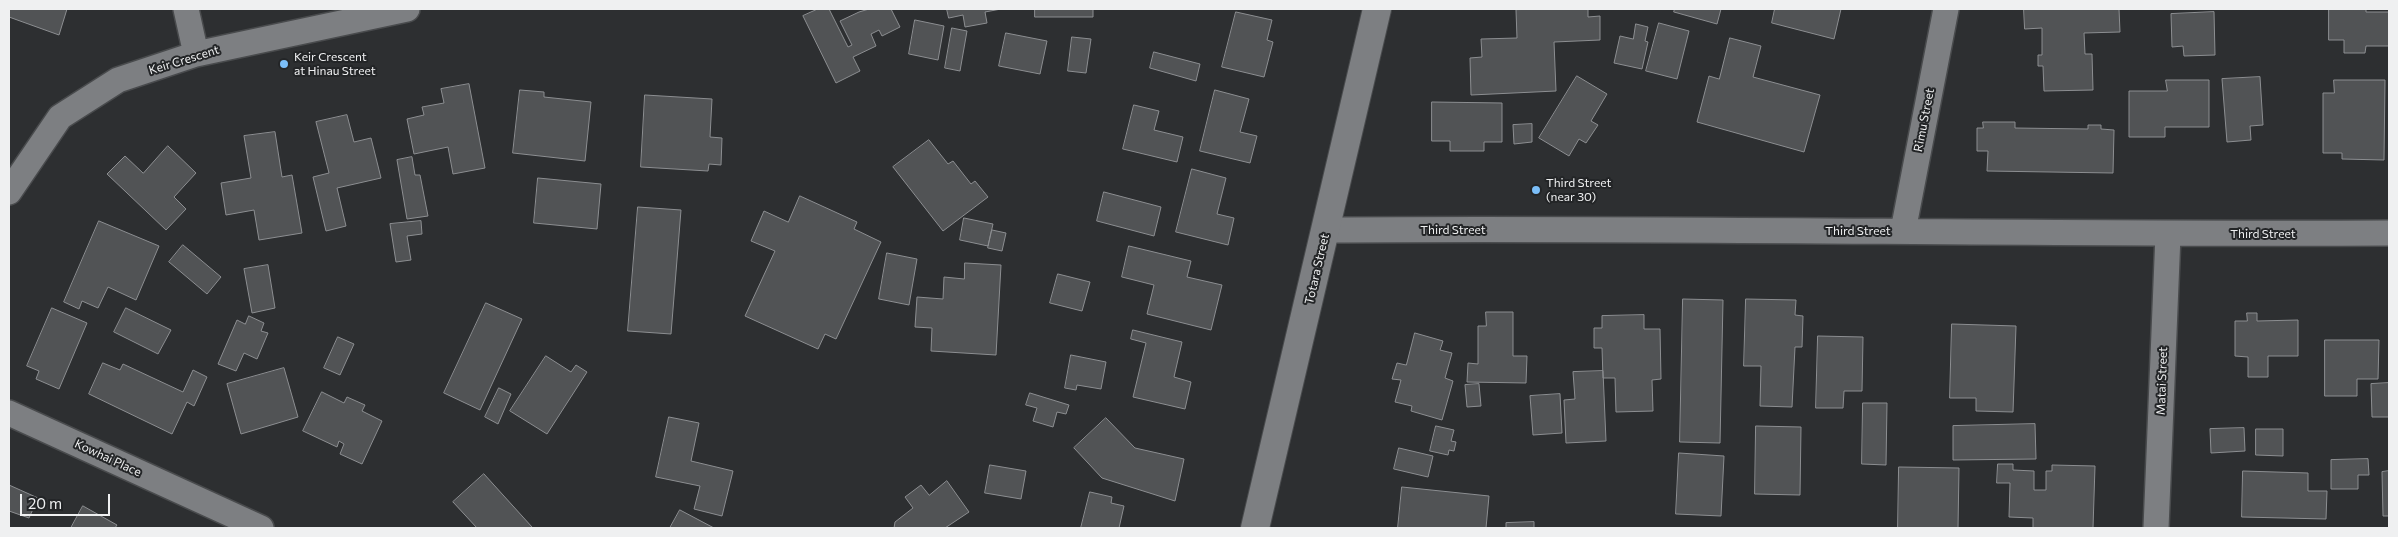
<!DOCTYPE html>
<style>
body{margin:0}
#map{position:relative;width:2398px;height:537px;overflow:hidden;background:#2d2f31;font-family:Commissioner,sans-serif}
canvas{display:block}
.frame{position:absolute;inset:0;border:10px solid #eff0f1;pointer-events:none}
.scale{position:absolute;left:20px;top:494px;width:90px;height:22px;box-sizing:border-box;border:2px solid #eff0f1;border-top:0;padding-left:6px;font-size:15px;line-height:18px;white-space:nowrap;color:#eff0f1;-webkit-text-stroke:4px #232527;paint-order:stroke}
</style>
<div id="map">
<canvas width="2398" height="537"></canvas>
<div class="frame"></div>
<div class="scale">20 m</div>
</div>
<script>
const ctx = document.querySelector('canvas').getContext('2d');
ctx.lineJoin = 'round';
function fill(path, color) { ctx.fillStyle = color; ctx.fill(path, 'evenodd'); }
function trace(path, color, width, dash) { ctx.strokeStyle = color; ctx.lineWidth = width; ctx.lineCap = dash ? 'butt' : 'round'; ctx.setLineDash(dash || []); ctx.stroke(path); }
function label(font, color, halo, rows, align = 'center') {
  ctx.font = font + ' Commissioner,sans-serif'; ctx.lineWidth = 4; ctx.setLineDash([]); ctx.textBaseline = 'middle'; ctx.strokeStyle = halo; ctx.fillStyle = color; for (const [text, x, y, turn = 0] of rows) {
    ctx.save(); ctx.translate(x, y); ctx.rotate((+turn || 0) * Math.PI / 180); ctx.textAlign = isNaN(turn) ? turn : align; if (halo) ctx.strokeText(text, 0, 0); ctx.fillText(text, 0, 0); ctx.restore();
  }
}
const building = new Path2D(`
 M 9,9 L 67,9 L 59,35 L 9,17 Z
 M 818,9 L 829,9 L 848,47 L 852,45 L 840,21 L 859,12 L 869,9 L 891,9 L 900,27 L 882,36 L 879,30 L 871,34 L 876,46 L 853,57 L 860,71 L 836,83 L 803,16 Z
 M 947,9 L 1001,9 L 985,12 L 987,23 L 965,27 L 963,15 L 949,18 Z
 M 1035,9 L 1093,9 L 1093,17 L 1035,17 Z
 M 1588,9 L 1588,17 L 1600,16 L 1600,40 L 1554,42 L 1556,91 L 1471,95 L 1470,58 L 1482,57 L 1481,39 L 1517,38 L 1516,10 Z
 M 1675,9 L 1721,9 L 1717,24 L 1674,12 Z
 M 1775,9 L 1841,9 L 1834,39 L 1772,23 Z
 M 2024,9 L 2119,9 L 2120,32 L 2084,33 L 2085,54 L 2092,54 L 2093,90 L 2044,91 L 2043,66 L 2038,66 L 2038,55 L 2042,55 L 2042,28 L 2025,29 Z
 M 2329,9 L 2366,9 L 2366,12 L 2389,12 L 2389,46 L 2366,46 L 2365,53 L 2344,53 L 2344,40 L 2329,40 Z
 M 1236,12 L 1272,20 L 1267,40 L 1273,42 L 1264,77 L 1222,67 Z
 M 2214,12 L 2215,55 L 2184,56 L 2183,46 L 2172,47 L 2171,14 Z
 M 915,20 L 944,26 L 938,60 L 909,54 Z
 M 1659,23 L 1689,31 L 1677,79 L 1646,71 Z
 M 1636,24 L 1648,27 L 1645,41 L 1648,42 L 1642,69 L 1614,63 L 1620,36 L 1633,39 Z
 M 952,28 L 967,31 L 960,71 L 945,68 Z
 M 1006,33 L 1047,41 L 1040,74 L 999,66 Z
 M 1072,37 L 1091,39 L 1086,73 L 1068,71 Z
 M 1730,38 L 1761,46 L 1753,77 L 1820,95 L 1804,152 L 1697,122 L 1709,76 L 1719,79 Z
 M 1154,52 L 1200,64 L 1196,81 L 1150,68 Z
 M 1577,76 L 1607,94 L 1591,121 L 1598,125 L 1586,143 L 1579,139 L 1569,156 L 1539,138 Z
 M 2260,77 L 2263,125 L 2250,126 L 2251,140 L 2227,142 L 2222,79 Z
 M 2166,80 L 2209,80 L 2209,127 L 2165,127 L 2165,137 L 2129,137 L 2129,91 L 2167,91 Z
 M 2334,80 L 2385,80 L 2384,160 L 2342,159 L 2342,153 L 2323,153 L 2323,93 L 2334,93 Z
 M 469,84 L 485,168 L 453,174 L 448,147 L 414,154 L 407,119 L 424,115 L 422,107 L 444,103 L 441,89 Z
 M 520,90 L 544,92 L 544,97 L 591,102 L 585,161 L 513,153 Z
 M 1215,90 L 1249,99 L 1240,132 L 1257,136 L 1250,163 L 1200,151 Z
 M 645,95 L 712,99 L 710,137 L 722,138 L 721,165 L 709,164 L 708,171 L 641,167 Z
 M 1432,102 L 1502,103 L 1502,142 L 1484,142 L 1484,151 L 1450,151 L 1450,141 L 1432,141 Z
 M 1134,105 L 1159,111 L 1154,130 L 1183,137 L 1177,162 L 1123,149 Z
 M 347,115 L 354,142 L 371,138 L 381,178 L 337,188 L 346,226 L 326,231 L 313,177 L 329,173 L 316,122 Z
 M 1983,122 L 2015,122 L 2015,128 L 2088,129 L 2088,125 L 2101,125 L 2101,129 L 2114,130 L 2113,173 L 1987,171 L 1988,151 L 1977,151 L 1977,128 L 1983,128 Z
 M 1532,124 L 1532,142 L 1514,144 L 1513,125 Z
 M 275,132 L 282,177 L 292,175 L 302,233 L 259,240 L 254,210 L 226,215 L 221,183 L 251,178 L 244,136 Z
 M 929,140 L 948,164 L 953,161 L 971,184 L 975,181 L 988,197 L 943,231 L 893,167 Z
 M 168,146 L 196,173 L 174,197 L 186,209 L 166,230 L 107,174 L 125,156 L 143,173 Z
 M 412,157 L 415,175 L 420,175 L 428,216 L 407,219 L 397,160 Z
 M 1192,169 L 1226,178 L 1217,214 L 1234,218 L 1228,245 L 1176,232 Z
 M 538,178 L 601,184 L 597,229 L 534,223 Z
 M 1104,192 L 1161,207 L 1154,236 L 1097,221 Z
 M 800,196 L 857,222 L 854,229 L 881,242 L 836,339 L 825,334 L 818,349 L 745,316 L 775,251 L 751,241 L 764,211 L 788,222 Z
 M 638,207 L 681,210 L 671,334 L 628,331 Z
 M 964,218 L 993,224 L 988,246 L 960,240 Z
 M 99,221 L 159,246 L 136,300 L 108,287 L 98,308 L 82,301 L 79,309 L 64,302 Z
 M 421,221 L 422,234 L 407,236 L 411,260 L 396,262 L 390,224 Z
 M 992,230 L 1006,233 L 1002,251 L 988,248 Z
 M 183,245 L 221,277 L 207,294 L 169,262 Z
 M 1129,246 L 1191,261 L 1187,277 L 1222,285 L 1211,330 L 1147,314 L 1154,285 L 1122,277 Z
 M 887,253 L 917,259 L 909,305 L 879,299 Z
 M 965,263 L 1001,265 L 996,355 L 931,351 L 932,328 L 915,327 L 917,297 L 943,299 L 944,277 L 964,279 Z
 M 268,265 L 275,308 L 252,313 L 244,269 Z
 M 1058,274 L 1090,282 L 1082,311 L 1050,303 Z
 M 1683,299 L 1723,300 L 1720,443 L 1680,442 Z
 M 1746,299 L 1796,300 L 1795,315 L 1803,316 L 1802,347 L 1795,347 L 1792,407 L 1760,406 L 1761,366 L 1744,366 Z
 M 486,303 L 522,319 L 480,410 L 444,393 Z
 M 52,308 L 87,323 L 59,389 L 36,379 L 39,371 L 27,366 Z
 M 126,308 L 171,330 L 158,354 L 114,332 Z
 M 1486,312 L 1513,312 L 1513,356 L 1527,356 L 1526,383 L 1467,382 L 1468,363 L 1478,364 L 1478,326 L 1486,326 Z
 M 2247,313 L 2257,313 L 2257,321 L 2298,320 L 2298,356 L 2268,356 L 2268,377 L 2248,377 L 2248,357 L 2235,356 L 2235,321 L 2247,321 Z
 M 1644,315 L 1644,329 L 1660,329 L 1661,379 L 1652,380 L 1653,411 L 1616,412 L 1615,378 L 1603,378 L 1602,348 L 1594,348 L 1594,328 L 1602,328 L 1602,316 Z
 M 249,316 L 264,323 L 261,331 L 268,333 L 257,359 L 244,353 L 236,371 L 218,364 L 237,320 L 245,324 Z
 M 1952,324 L 2016,326 L 2013,412 L 1976,411 L 1976,398 L 1950,398 Z
 M 1133,330 L 1182,342 L 1174,377 L 1191,382 L 1185,409 L 1133,397 L 1146,343 L 1131,339 Z
 M 1415,333 L 1443,341 L 1440,350 L 1452,353 L 1445,378 L 1453,381 L 1442,420 L 1411,411 L 1412,406 L 1395,402 L 1401,380 L 1392,379 L 1397,363 L 1406,365 Z
 M 1818,336 L 1863,337 L 1862,391 L 1844,391 L 1843,408 L 1816,408 Z
 M 338,337 L 354,344 L 340,375 L 324,368 Z
 M 2325,340 L 2379,340 L 2378,379 L 2357,379 L 2357,396 L 2325,396 Z
 M 1071,355 L 1106,362 L 1101,389 L 1077,385 L 1076,390 L 1065,388 Z
 M 546,356 L 571,372 L 576,365 L 587,372 L 547,434 L 510,411 Z
 M 103,363 L 120,370 L 123,364 L 183,392 L 193,370 L 207,377 L 194,406 L 187,402 L 172,434 L 89,394 Z
 M 284,368 L 298,417 L 241,434 L 227,384 Z
 M 1603,371 L 1606,441 L 1566,443 L 1564,400 L 1575,399 L 1573,372 Z
 M 2389,383 L 2389,417 L 2372,417 L 2371,384 Z
 M 1479,384 L 1481,406 L 1467,407 L 1465,385 Z
 M 499,388 L 511,394 L 498,424 L 485,417 Z
 M 322,392 L 344,403 L 347,397 L 365,405 L 362,411 L 382,421 L 362,464 L 340,454 L 344,444 L 339,441 L 337,447 L 303,431 Z
 M 1030,393 L 1069,405 L 1066,414 L 1057,412 L 1053,427 L 1033,421 L 1037,408 L 1026,405 Z
 M 1560,394 L 1562,433 L 1533,435 L 1530,396 Z
 M 1863,403 L 1887,403 L 1886,465 L 1862,464 Z
 M 669,417 L 699,423 L 691,461 L 733,471 L 722,516 L 694,509 L 700,486 L 656,477 Z
 M 1106,418 L 1135,448 L 1184,459 L 1175,501 L 1102,478 L 1074,448 Z
 M 2035,424 L 2036,459 L 1953,460 L 1953,426 Z
 M 1436,426 L 1454,430 L 1451,441 L 1456,442 L 1454,451 L 1449,450 L 1448,455 L 1430,451 Z
 M 1756,426 L 1801,427 L 1800,495 L 1755,494 Z
 M 2244,428 L 2245,451 L 2211,453 L 2210,429 Z
 M 2256,429 L 2283,429 L 2283,456 L 2256,455 Z
 M 1399,448 L 1433,456 L 1428,477 L 1394,469 Z
 M 1679,453 L 1724,456 L 1721,516 L 1676,514 Z
 M 2368,459 L 2369,475 L 2358,475 L 2358,489 L 2331,489 L 2331,460 Z
 M 1998,464 L 2013,464 L 2013,470 L 2034,471 L 2034,490 L 2046,490 L 2046,471 L 2052,471 L 2052,465 L 2095,466 L 2093,528 L 2033,528 L 2033,518 L 2009,517 L 2010,483 L 1997,483 Z
 M 990,465 L 1026,471 L 1021,499 L 985,493 Z
 M 1899,467 L 1959,468 L 1958,528 L 1898,528 Z
 M 2243,471 L 2308,473 L 2308,491 L 2327,491 L 2326,519 L 2242,517 Z
 M 2389,471 L 2389,516 L 2383,516 L 2382,472 Z
 M 484,474 L 532,527 L 531,528 L 477,528 L 453,502 Z
 M 947,481 L 969,512 L 945,528 L 894,528 L 895,522 L 913,508 L 905,497 L 921,485 L 929,495 Z
 M 9,485 L 38,498 L 29,518 L 9,511 Z
 M 1402,487 L 1489,496 L 1486,528 L 1398,528 Z
 M 1090,492 L 1112,497 L 1111,503 L 1124,506 L 1119,528 L 1081,528 Z
 M 83,506 L 117,525 L 115,528 L 71,528 Z
 M 680,510 L 714,528 L 670,528 Z
 M 1534,522 L 1534,528 L 1506,528 L 1506,523 Z`);
fill(building, '#515355');
trace(building, '#8c8e91', 1);
const street = new Path2D(`
 M 186,9 L 196,54
 M 9,192 L 60,117 L 118,80 L 196,54 L 407,9
 M 1326,230 C 1680,227 2035,235 2389,233
 M 1903,231 L 1946,9
 M 9,413 L 261,528
 M 2156,528 L 2168,235`);
const secondary = new Path2D(`
 M 1255,528 L 1377,9`);
trace(street, '#494b4d', 28);
trace(secondary, '#494b4d', 30);
trace(street, '#7d7f82', 25);
trace(secondary, '#7d7f82', 28);
for (const [x, y, r, color] of [
 [284,64,5,"#7bbef8"],
 [1536,190,5,"#7bbef8"]
]) { const dot = new Path2D(); dot.arc(x, y, r, 0, 2 * Math.PI); ctx.fillStyle = color; ctx.fill(dot); trace(dot, '#232527', 2); }
label('12px', '#eff0f1', '#232527', [
 ["Keir Crescent",294,57],
 ["at Hinau Street",294,71],
 ["Third Street",1546,183],
 ["(near 30)",1546,197]
], 'left');
label('12px', '#eff0f1', '#232527', [
 ["Keir Crescent",184,60,-17],
 ["Rimu Street",1924,120,-79],
 ["Third Street",1453,230],
 ["Third Street",1858,231],
 ["Third Street",2263,234],
 ["Totara Street",1317,269,-77],
 ["Matai Street",2162,381,-88],
 ["Kowhai Place",108,458,25]
]);
</script>
